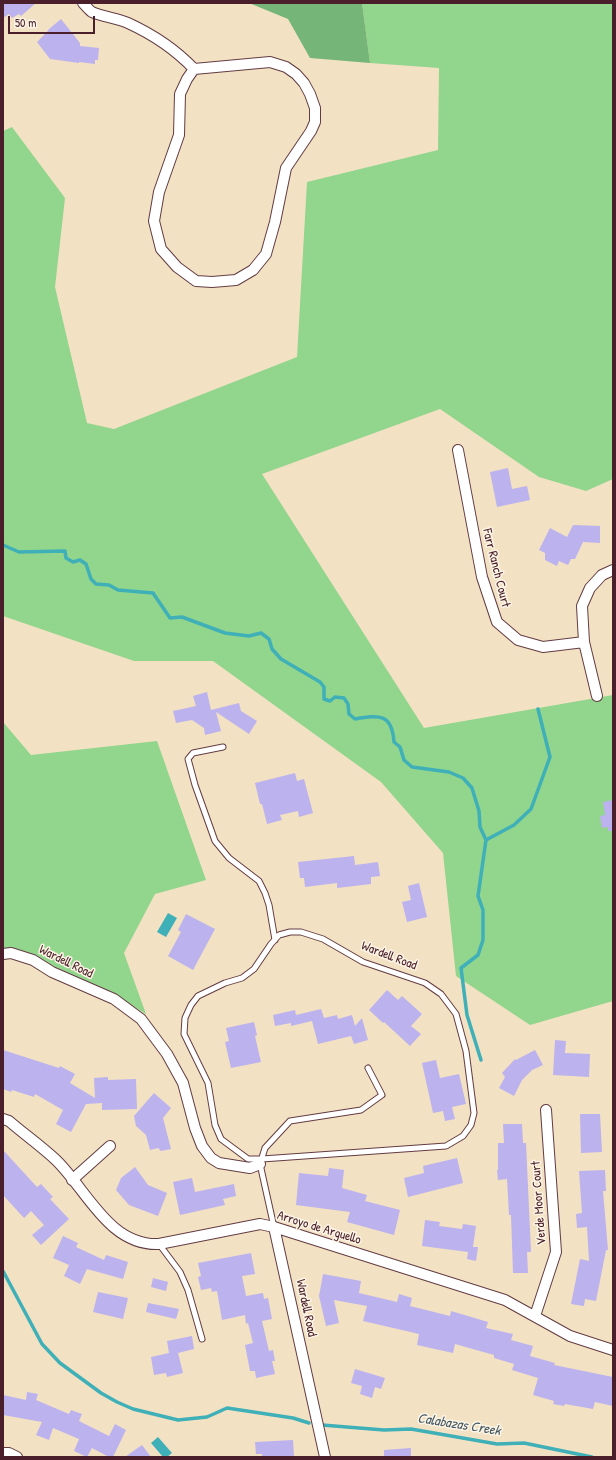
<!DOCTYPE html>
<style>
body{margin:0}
#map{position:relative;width:616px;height:1460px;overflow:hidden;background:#f3e1c4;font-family:"Patrick Hand",sans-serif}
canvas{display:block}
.frame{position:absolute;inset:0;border:4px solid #4a1f2b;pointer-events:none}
.scale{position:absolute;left:8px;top:16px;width:87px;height:18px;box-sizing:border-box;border:2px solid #4a1f2b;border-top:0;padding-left:5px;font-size:12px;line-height:14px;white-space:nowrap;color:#4a1f2b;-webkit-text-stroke:3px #fcf5e5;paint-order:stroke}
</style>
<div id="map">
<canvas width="616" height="1460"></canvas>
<div class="frame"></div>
<div class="scale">50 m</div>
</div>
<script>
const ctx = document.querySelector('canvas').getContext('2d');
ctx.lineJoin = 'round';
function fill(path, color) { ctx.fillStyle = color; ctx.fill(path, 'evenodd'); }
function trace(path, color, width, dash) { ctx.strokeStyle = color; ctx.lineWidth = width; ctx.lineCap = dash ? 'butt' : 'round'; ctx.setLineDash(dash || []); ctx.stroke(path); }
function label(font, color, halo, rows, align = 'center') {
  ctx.font = font + ' "Patrick Hand",sans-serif'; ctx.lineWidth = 3; ctx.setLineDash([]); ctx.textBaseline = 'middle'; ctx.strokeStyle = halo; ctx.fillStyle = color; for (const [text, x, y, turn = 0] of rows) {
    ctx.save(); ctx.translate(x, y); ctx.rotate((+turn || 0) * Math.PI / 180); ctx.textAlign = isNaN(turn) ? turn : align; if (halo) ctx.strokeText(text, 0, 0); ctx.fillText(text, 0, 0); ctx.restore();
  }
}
fill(new Path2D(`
 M 362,3 L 613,3 L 613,479 L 586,491 L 539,477 L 440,409 L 262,474 L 424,728 L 613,695 L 613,1001 L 530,1025 L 456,976 L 443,853 L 381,782 L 213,661 L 134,661 L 3,616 L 3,131 L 12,127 L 65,198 L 55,287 L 87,423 L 114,429 L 297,357 L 307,182 L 438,150 L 439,68 L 370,63 Z
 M 3,722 L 31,755 L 157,741 L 206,880 L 155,894 L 124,953 L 146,1014 L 115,995 L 55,967 L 35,955 L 3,960 Z`), '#92d58d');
fill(new Path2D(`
 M 249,3 L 362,3 L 370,63 L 310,58 L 288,19 Z`), '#75b678');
fill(new Path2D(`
 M 168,913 L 177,918 L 166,937 L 157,932 Z
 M 158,1437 L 172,1453 L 167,1457 L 163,1457 L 151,1443 Z`), '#3fb0b8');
trace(new Path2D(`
 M 3,545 L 19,552 L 65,551 L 66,558 L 73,562 L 80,560 L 86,564 L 91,579 L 96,584 L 109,585 L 118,590 L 153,593 L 170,618 L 182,617 L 225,633 L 249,636 L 261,633 L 269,639 L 272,649 L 281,659 L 320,682 L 324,687 L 324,699 L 330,701 L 335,697 L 344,698 L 348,704 L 349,714 L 355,719 C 379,715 392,713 394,742 L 400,747 L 404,760 L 412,767 L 449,772 L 463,778 L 472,788 L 479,811 L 480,827 L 486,840 L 478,896 L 483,910 L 483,940 L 478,955 L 461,968 L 467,1015 L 481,1060
 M 486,840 L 514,825 L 531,809 L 550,757 L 538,709
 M 3,1271 L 42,1344 L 60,1363 L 101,1393 L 117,1402 L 133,1409 L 178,1420 L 207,1417 L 227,1408 L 293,1418 L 309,1423
 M 322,1425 L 384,1430 L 411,1429 L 497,1444 L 524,1443 L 592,1457`), '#3fb0b8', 3.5);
fill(new Path2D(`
 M 3,3 L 36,3 L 21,16 L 19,14 L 12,18 L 9,14 L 3,18 Z
 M 61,19 L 80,43 L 80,46 L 99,48 L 98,60 L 95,60 L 95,64 L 79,62 L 79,63 L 50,59 L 37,42 L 47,32 L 49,29 Z
 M 508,468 L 512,489 L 527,486 L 530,500 L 497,507 L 490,472 Z
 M 573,525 L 600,526 L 600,543 L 583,542 L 575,559 L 571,559 L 568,565 L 559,561 L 557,566 L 545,560 L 545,553 L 539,550 L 550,528 L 567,537 Z
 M 207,692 L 211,710 L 239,703 L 241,711 L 257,721 L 249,734 L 216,712 L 221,731 L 205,735 L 204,728 L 192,720 L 176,723 L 173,711 L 196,706 L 193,696 Z
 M 295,773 L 297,781 L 304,779 L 313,813 L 299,817 L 298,811 L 280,815 L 282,820 L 267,824 L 262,804 L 260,804 L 255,783 Z
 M 613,800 L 613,831 L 608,831 L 608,827 L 602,828 L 600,816 L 605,815 L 603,802 Z
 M 354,856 L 355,865 L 378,862 L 380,876 L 371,877 L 371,884 L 337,888 L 337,883 L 305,887 L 304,878 L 300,878 L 298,862 Z
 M 419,883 L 427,917 L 407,922 L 402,902 L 411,900 L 408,886 Z
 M 186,914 L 215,929 L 193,970 L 168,956 L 181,932 L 178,930 Z
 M 387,990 L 398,1000 L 402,996 L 422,1014 L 411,1026 L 421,1034 L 410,1046 L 384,1022 L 383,1023 L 369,1010 Z
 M 321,1009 L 324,1018 L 337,1015 L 338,1019 L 352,1015 L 355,1026 L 362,1018 L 368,1040 L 354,1044 L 351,1036 L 318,1044 L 312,1021 L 291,1026 L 291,1023 L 275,1026 L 273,1015 L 295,1010 L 296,1015 Z
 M 254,1022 L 257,1035 L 255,1036 L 261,1062 L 231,1068 L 225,1042 L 229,1041 L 226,1028 Z
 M 555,1040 L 566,1041 L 565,1053 L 590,1054 L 589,1077 L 553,1075 Z
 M 3,1050 L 59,1068 L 60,1066 L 75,1074 L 70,1083 L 95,1098 L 94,1078 L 108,1077 L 108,1080 L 136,1079 L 137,1109 L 102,1110 L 102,1103 L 86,1104 L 71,1132 L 56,1124 L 63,1110 L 35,1094 L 34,1097 L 12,1090 L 11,1092 L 3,1089 Z
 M 535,1050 L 543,1065 L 532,1070 L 522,1080 L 514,1096 L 499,1088 L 505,1077 L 502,1073 L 515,1059 L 516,1060 Z
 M 436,1060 L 440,1078 L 459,1074 L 466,1104 L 452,1107 L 455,1119 L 445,1121 L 443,1111 L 433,1113 L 422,1063 Z
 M 154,1093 L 171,1108 L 163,1118 L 171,1149 L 161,1151 L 158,1148 L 150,1150 L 146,1135 L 136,1126 L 134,1116 Z
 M 580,1114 L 600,1114 L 602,1152 L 581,1153 Z
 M 503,1124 L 522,1124 L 523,1143 L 526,1143 L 531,1252 L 527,1252 L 528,1273 L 513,1273 L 511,1215 L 509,1215 L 507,1179 L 498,1180 L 497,1170 L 498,1170 L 498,1143 L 504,1143 Z
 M 3,1150 L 37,1187 L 41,1184 L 53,1197 L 50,1199 L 69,1219 L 41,1245 L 32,1235 L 44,1225 L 31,1211 L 24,1218 L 3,1195 Z
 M 457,1158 L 463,1183 L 408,1197 L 404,1178 L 424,1173 L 423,1166 Z
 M 135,1167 L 148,1185 L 167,1193 L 158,1216 L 129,1205 L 116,1190 L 121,1178 Z
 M 329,1168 L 344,1170 L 342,1188 L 367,1195 L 365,1201 L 400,1210 L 394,1235 L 347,1222 L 350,1212 L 296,1205 L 299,1173 L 328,1176 Z
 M 605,1170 L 606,1191 L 603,1191 L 608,1250 L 606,1250 L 596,1301 L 585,1299 L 584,1306 L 571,1304 L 580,1259 L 589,1261 L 587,1227 L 577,1228 L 576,1214 L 582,1213 L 579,1171 Z
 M 192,1178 L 195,1192 L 234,1184 L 236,1196 L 223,1199 L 225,1205 L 180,1215 L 173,1182 Z
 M 425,1220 L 440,1222 L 439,1226 L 462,1229 L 463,1224 L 476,1226 L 473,1247 L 478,1247 L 476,1261 L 467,1259 L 468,1252 L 422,1246 Z
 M 63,1236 L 78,1243 L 76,1247 L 104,1260 L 106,1255 L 128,1262 L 123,1279 L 87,1269 L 80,1284 L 64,1276 L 69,1265 L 53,1258 Z
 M 251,1253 L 255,1274 L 242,1276 L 246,1296 L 263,1293 L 264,1299 L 268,1298 L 272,1319 L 262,1321 L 269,1351 L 273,1350 L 275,1361 L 272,1361 L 275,1374 L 256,1378 L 255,1371 L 250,1371 L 245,1345 L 253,1343 L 248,1323 L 246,1324 L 245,1315 L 222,1320 L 217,1291 L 212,1292 L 211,1288 L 201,1290 L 198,1277 L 201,1276 L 198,1263 Z
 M 323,1274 L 361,1281 L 359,1293 L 397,1302 L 399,1294 L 412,1298 L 410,1306 L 450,1316 L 451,1311 L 488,1322 L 486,1328 L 513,1334 L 511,1340 L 533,1346 L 530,1356 L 555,1363 L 554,1365 L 613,1377 L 613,1406 L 595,1402 L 593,1409 L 565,1404 L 564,1406 L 553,1404 L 554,1401 L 533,1395 L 538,1378 L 512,1370 L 514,1364 L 494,1358 L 494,1355 L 455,1344 L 453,1353 L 417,1345 L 419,1334 L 363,1321 L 367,1306 L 334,1300 L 339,1323 L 326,1326 L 319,1296 Z
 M 153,1278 L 168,1282 L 166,1291 L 151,1287 Z
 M 98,1292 L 128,1298 L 123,1319 L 93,1312 Z
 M 148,1303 L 179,1309 L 176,1319 L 146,1312 Z
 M 192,1336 L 194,1349 L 178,1353 L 183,1373 L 167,1377 L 166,1373 L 154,1375 L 151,1357 L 169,1353 L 167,1341 Z
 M 355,1369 L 385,1378 L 381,1389 L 375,1387 L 372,1398 L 360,1394 L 362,1386 L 351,1383 Z
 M 27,1392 L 38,1394 L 36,1400 L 69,1414 L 71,1410 L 82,1414 L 79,1421 L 109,1436 L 115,1424 L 126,1430 L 113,1457 L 109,1457 L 92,1448 L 87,1457 L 74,1451 L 79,1439 L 53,1428 L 49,1440 L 36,1435 L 42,1422 L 3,1415 L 3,1395 L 26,1400 Z
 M 293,1440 L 294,1456 L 262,1457 L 262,1454 L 256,1454 L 255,1442 Z
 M 142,1445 L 151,1457 L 125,1457 Z
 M 411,1448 L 411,1457 L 384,1457 L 384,1450 Z`), '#bbb2ee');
const lane = new Path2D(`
 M 223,747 L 193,753 L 188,759 L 195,785 L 215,841 L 229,858 L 259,881 L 265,893 L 269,905 L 275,940
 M 290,932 L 301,932 L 323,939 L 363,962 L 425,983 L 441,994 L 456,1014 L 466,1051 L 474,1113 L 471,1125 L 463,1136 L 446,1146 L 262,1159 L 248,1159 L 221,1139 L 215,1125 L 208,1083 L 184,1034 L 185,1018 L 191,1005 L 198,996 L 225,983 L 242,978 L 254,969 L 271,944 L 279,935 Z
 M 274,1227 L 260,1164 L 265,1148 L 290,1121 L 361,1110 L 382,1095 L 368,1068
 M 159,1244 L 180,1272 L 188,1290 L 202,1339`);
const street = new Path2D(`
 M 83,3 C 86,6 89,10 92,12 C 103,17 117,18 128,23 C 152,34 176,50 194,69
 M 270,62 L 286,67 L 296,74 L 304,83 L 310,94 L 315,108 L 315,122 L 311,131 L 286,168 L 275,222 L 266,254 L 253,270 L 236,280 L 212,282 L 196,281 L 177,267 L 161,249 L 154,221 L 159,192 L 179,135 L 180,94 L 187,79 L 194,69 Z
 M 458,450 L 482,577 L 497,622 L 518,640 L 543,647 L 584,642
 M 597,696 L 584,642 L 582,606 L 590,588 L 602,575 L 613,570
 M 3,954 L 11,953 L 33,960 L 52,972 L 114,999 L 141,1019 L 167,1054 L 183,1083 L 195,1128 L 202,1146 L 211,1158 L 219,1163 L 250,1168 L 260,1164
 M 3,1119 L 9,1121 C 24,1134 41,1146 56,1160 C 87,1190 109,1246 159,1244 L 260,1224 L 274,1227 L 505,1300 L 570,1336 L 613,1350
 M 72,1180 L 110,1146
 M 274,1227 L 325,1457
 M 535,1316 L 556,1252 L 546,1110
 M 3,1453 L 9,1453 L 17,1457`);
trace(lane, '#633c42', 7);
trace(street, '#633c42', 12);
trace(lane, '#fff', 5);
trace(street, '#fff', 10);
label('13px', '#4a1f2b', '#fcf5e5', [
 ["Farr Ranch Court",496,568,76],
 ["Wardell Road",389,956,21],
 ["Wardell Road",66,962,26],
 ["Verde Moor Court",539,1203,-94],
 ["Arroyo de Arguello",319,1228,17],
 ["Wardell Road",306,1308,78]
]);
label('italic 14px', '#465963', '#fcf5e5', [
 ["Calabazas Creek",459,1425,9]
]);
</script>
